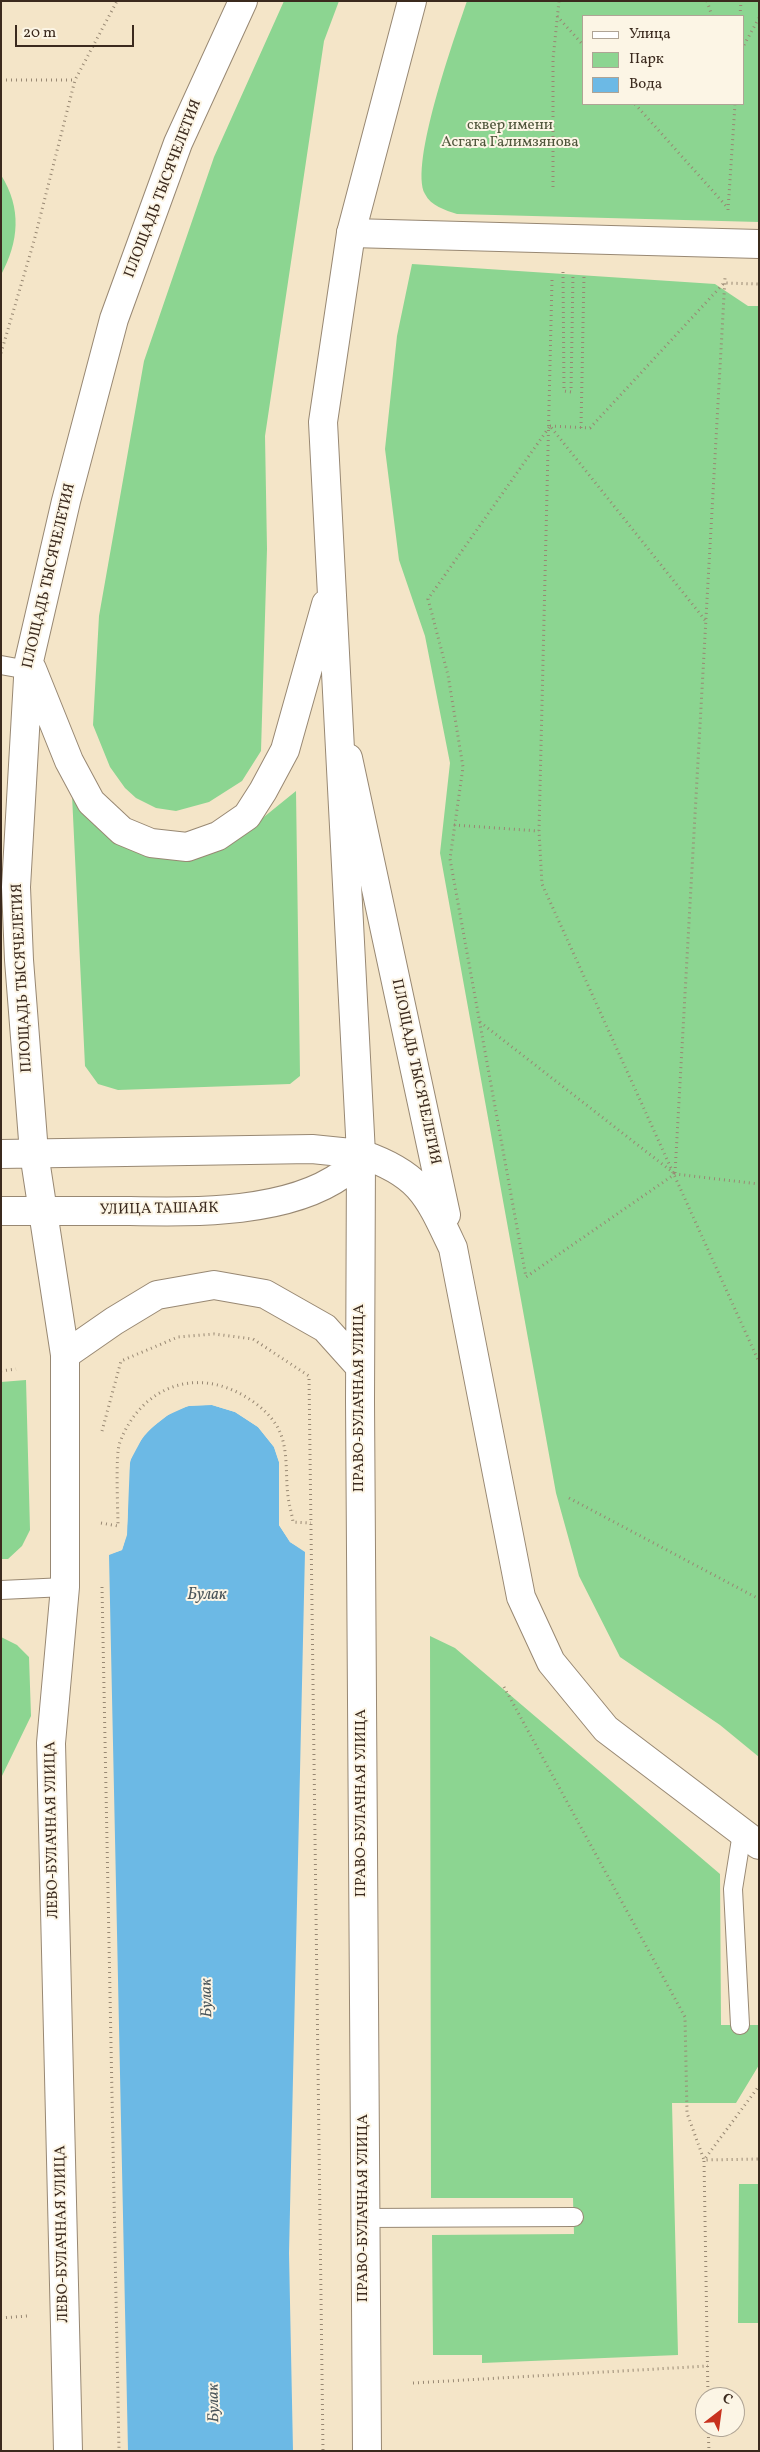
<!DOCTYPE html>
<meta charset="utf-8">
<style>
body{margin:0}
#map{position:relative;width:760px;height:2452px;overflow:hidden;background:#f4e5c8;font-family:Vollkorn,serif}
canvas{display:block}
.frame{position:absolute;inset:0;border:2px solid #3b2a1e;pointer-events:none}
.legend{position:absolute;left:582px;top:15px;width:162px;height:90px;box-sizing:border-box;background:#fcf5e5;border:1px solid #afa495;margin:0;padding:6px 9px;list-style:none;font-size:15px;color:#3b2a1e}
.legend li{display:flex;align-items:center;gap:10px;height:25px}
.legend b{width:25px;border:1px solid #afa495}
.north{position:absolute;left:695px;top:2387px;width:50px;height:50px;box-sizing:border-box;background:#fcf5e5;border:1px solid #afa495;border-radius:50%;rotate:30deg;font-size:14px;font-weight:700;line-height:20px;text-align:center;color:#3b2a1e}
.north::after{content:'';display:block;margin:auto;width:18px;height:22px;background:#c8321e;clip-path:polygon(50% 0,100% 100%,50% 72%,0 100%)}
.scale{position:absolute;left:15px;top:25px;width:119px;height:22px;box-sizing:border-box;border:2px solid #3b2a1e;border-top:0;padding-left:6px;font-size:15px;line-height:18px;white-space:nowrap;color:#3b2a1e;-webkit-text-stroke:4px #fcf5e5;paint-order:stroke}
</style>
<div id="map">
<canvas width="760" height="2452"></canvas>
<div class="frame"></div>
<ul class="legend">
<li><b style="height:6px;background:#fff"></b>Улица</li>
<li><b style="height:14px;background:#8cd591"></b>Парк</li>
<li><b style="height:14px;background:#6cb9e5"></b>Вода</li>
</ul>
<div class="north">С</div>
<div class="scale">20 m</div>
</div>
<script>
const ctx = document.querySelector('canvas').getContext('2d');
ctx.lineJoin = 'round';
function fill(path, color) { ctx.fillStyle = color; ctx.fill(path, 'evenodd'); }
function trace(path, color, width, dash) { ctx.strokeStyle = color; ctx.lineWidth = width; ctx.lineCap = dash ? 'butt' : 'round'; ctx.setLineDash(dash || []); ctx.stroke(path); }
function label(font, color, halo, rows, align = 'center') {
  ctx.font = font + ' Vollkorn,serif'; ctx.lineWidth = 4; ctx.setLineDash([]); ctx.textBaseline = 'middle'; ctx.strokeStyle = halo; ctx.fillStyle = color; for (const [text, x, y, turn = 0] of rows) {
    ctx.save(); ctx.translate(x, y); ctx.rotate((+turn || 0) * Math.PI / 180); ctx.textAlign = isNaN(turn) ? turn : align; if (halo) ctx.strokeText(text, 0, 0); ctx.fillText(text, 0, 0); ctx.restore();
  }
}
fill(new Path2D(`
 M 284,1 L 339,1 L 324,41 L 265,436 L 267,549 L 261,751 L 242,781 L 209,802 L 176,811 L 156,808 L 136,798 L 125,788 L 110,767 L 93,725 L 99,616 L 144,361 L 214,157 Z
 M 467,1 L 759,1 L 759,222 L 457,214 C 445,210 431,206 425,194 C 409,165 455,36 467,1 ZM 744,16 L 744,104 L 584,104 L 584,16 Z
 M 1,175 C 22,208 19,242 1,275 Z
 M 412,264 L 715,284 L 748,306 L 759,306 L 759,1757 L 720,1725 L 620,1657 L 579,1576 L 556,1493 L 440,853 L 450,763 L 425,636 L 399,560 L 385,449 L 397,336 Z
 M 296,791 L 300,1076 L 290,1084 L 118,1090 L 98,1084 L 85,1066 L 72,795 L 119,837 L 206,852 L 233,842 Z
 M 26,1380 L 30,1530 L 22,1546 L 8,1559 L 1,1559 L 1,1382 Z
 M 430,1636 L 455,1648 L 720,1874 L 721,2025 L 759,2025 L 759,2065 L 736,2103 L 672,2103 L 678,2355 L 482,2363 L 482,2355 L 433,2355 L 432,2235 L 574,2234 L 573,2198 L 431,2198 Z
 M 1,1637 L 17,1645 L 29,1657 L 31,1716 L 1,1778 Z
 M 739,2184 L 759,2184 L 759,2323 L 738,2323 Z`), '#8cd591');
fill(new Path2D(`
 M 212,1405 L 235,1412 L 258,1427 L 274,1447 L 279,1462 L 279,1525 L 290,1542 L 305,1552 L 289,2253 L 293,2451 L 128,2451 L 109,1555 L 122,1550 C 132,1522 125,1492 130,1463 C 135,1439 165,1411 189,1406 C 196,1405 204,1405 212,1405 Z`), '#6cb9e5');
fill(new Path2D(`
 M 212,1402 L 236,1410 L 259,1425 L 276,1445 L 282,1462 L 282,1524 L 292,1541 L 307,1552 L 290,1542 L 279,1525 L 279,1462 L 274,1447 L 258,1427 L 235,1412 L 212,1405 L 188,1406 L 168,1415 L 145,1433 L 130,1461 L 127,1535 L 122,1550 L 107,1555 L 120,1548 L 124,1534 L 128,1460 L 143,1432 L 167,1413 L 187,1404 Z`), '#f4e5c8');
const lane = new Path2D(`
 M 1,665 L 28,670
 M 1,1590 L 65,1587
 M 740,2025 L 733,1889 L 742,1833
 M 364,2218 L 574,2217`);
const street = new Path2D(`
 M 351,233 L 759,244`);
const secondary = new Path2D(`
 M 348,758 L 446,1215
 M 361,1154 C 420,1174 428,1195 453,1248 L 521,1597 L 551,1662 L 606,1729 L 759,1845`);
const primary = new Path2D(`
 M 32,669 L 69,761 L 91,802 L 122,831 L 151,843 L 187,847 L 218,836 L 247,816 L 263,791 L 285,750 L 326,604
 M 1,1154 L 312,1149 L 361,1154
 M 1,1211 C 42,1211 82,1211 123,1211 C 190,1212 286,1215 343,1174 C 350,1169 356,1161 361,1154
 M 65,1355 L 114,1321 L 157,1295 L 214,1285 L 265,1294 L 325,1328 L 360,1367
 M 68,2451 L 51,1743 L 65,1587 L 65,1355 L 34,1153 L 19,960 L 16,887 L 29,661 L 66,501 L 114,319 L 178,143 L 243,1
 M 367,2451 L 360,1401 L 361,1154 L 323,422 L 351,233 L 412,1`);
trace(lane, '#988873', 20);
trace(street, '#988873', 30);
trace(secondary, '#988873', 30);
trace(primary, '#988873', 30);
trace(new Path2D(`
 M 707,1 L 712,16
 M 557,16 L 584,46
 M 740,16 L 741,1
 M 744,45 L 759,18
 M 1,80 L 75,80
 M 635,104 L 728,208
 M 553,187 L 553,59 L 559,1
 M 728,210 L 735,104
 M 563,272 L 564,391 L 571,392 L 573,274
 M 552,280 L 539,831 L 542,884 L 759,1362
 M 1,353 L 34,241 L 75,80 L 117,1
 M 550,426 L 590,428 L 724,283 L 759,284
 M 581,428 L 584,274
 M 705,620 L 550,426 L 428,599 L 448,675 L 463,767 L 450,859 L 526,1277 L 675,1174 L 759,1184
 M 454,825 L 539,831
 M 480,1022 L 675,1174
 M 675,1173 L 725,278
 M 1,1371 L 16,1369
 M 102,1431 L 121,1361 L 178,1337 L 214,1334 L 253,1339 L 309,1376 L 323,2451
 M 569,1498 L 759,1599
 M 101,1523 L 118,1526 C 118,1509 115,1454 120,1442 C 141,1387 195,1366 246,1397 C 259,1405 271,1415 278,1428 C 289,1449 285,1474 288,1496 C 289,1505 292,1514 293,1522 L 311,1523
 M 102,1587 L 119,2451
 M 504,1687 L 685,2017 L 687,2113 L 704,2160 L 759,2159
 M 1,2318 L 27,2316
 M 413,2383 L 708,2366
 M 708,2397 L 704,2160 L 759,2086
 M 708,2427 L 709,2451`), '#988873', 3, [1, 4]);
trace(lane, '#fff', 18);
trace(street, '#fff', 28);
trace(secondary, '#fff', 28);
trace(primary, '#fff', 28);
label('15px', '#4f553b', '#fcf5e5', [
 ["сквер имени",510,126],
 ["Асгата Галимзянова",510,143]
]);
label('15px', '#3b2a1e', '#fcf5e5', [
 ["ПЛОЩАДЬ ТЫСЯЧЕЛЕТИЯ",164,189,-69],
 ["ПЛОЩАДЬ ТЫСЯЧЕЛЕТИЯ",50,576,-77],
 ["ПЛОЩАДЬ ТЫСЯЧЕЛЕТИЯ",23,978,-93],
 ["ПЛОЩАДЬ ТЫСЯЧЕЛЕТИЯ",415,1072,78],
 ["УЛИЦА ТАШАЯК",159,1210,-1],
 ["ПРАВО-БУЛАЧНАЯ УЛИЦА",360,1398,-90],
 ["ПРАВО-БУЛАЧНАЯ УЛИЦА",362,1803,-90],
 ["ЛЕВО-БУЛАЧНАЯ УЛИЦА",53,1830,-91],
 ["ПРАВО-БУЛАЧНАЯ УЛИЦА",364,2208,-90],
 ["ЛЕВО-БУЛАЧНАЯ УЛИЦА",63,2234,-91]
]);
label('italic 16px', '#4a555a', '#fcf5e5', [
 ["Булак",207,1596],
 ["Булак",208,1998,-91],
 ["Булак",215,2403,-91]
]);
</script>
